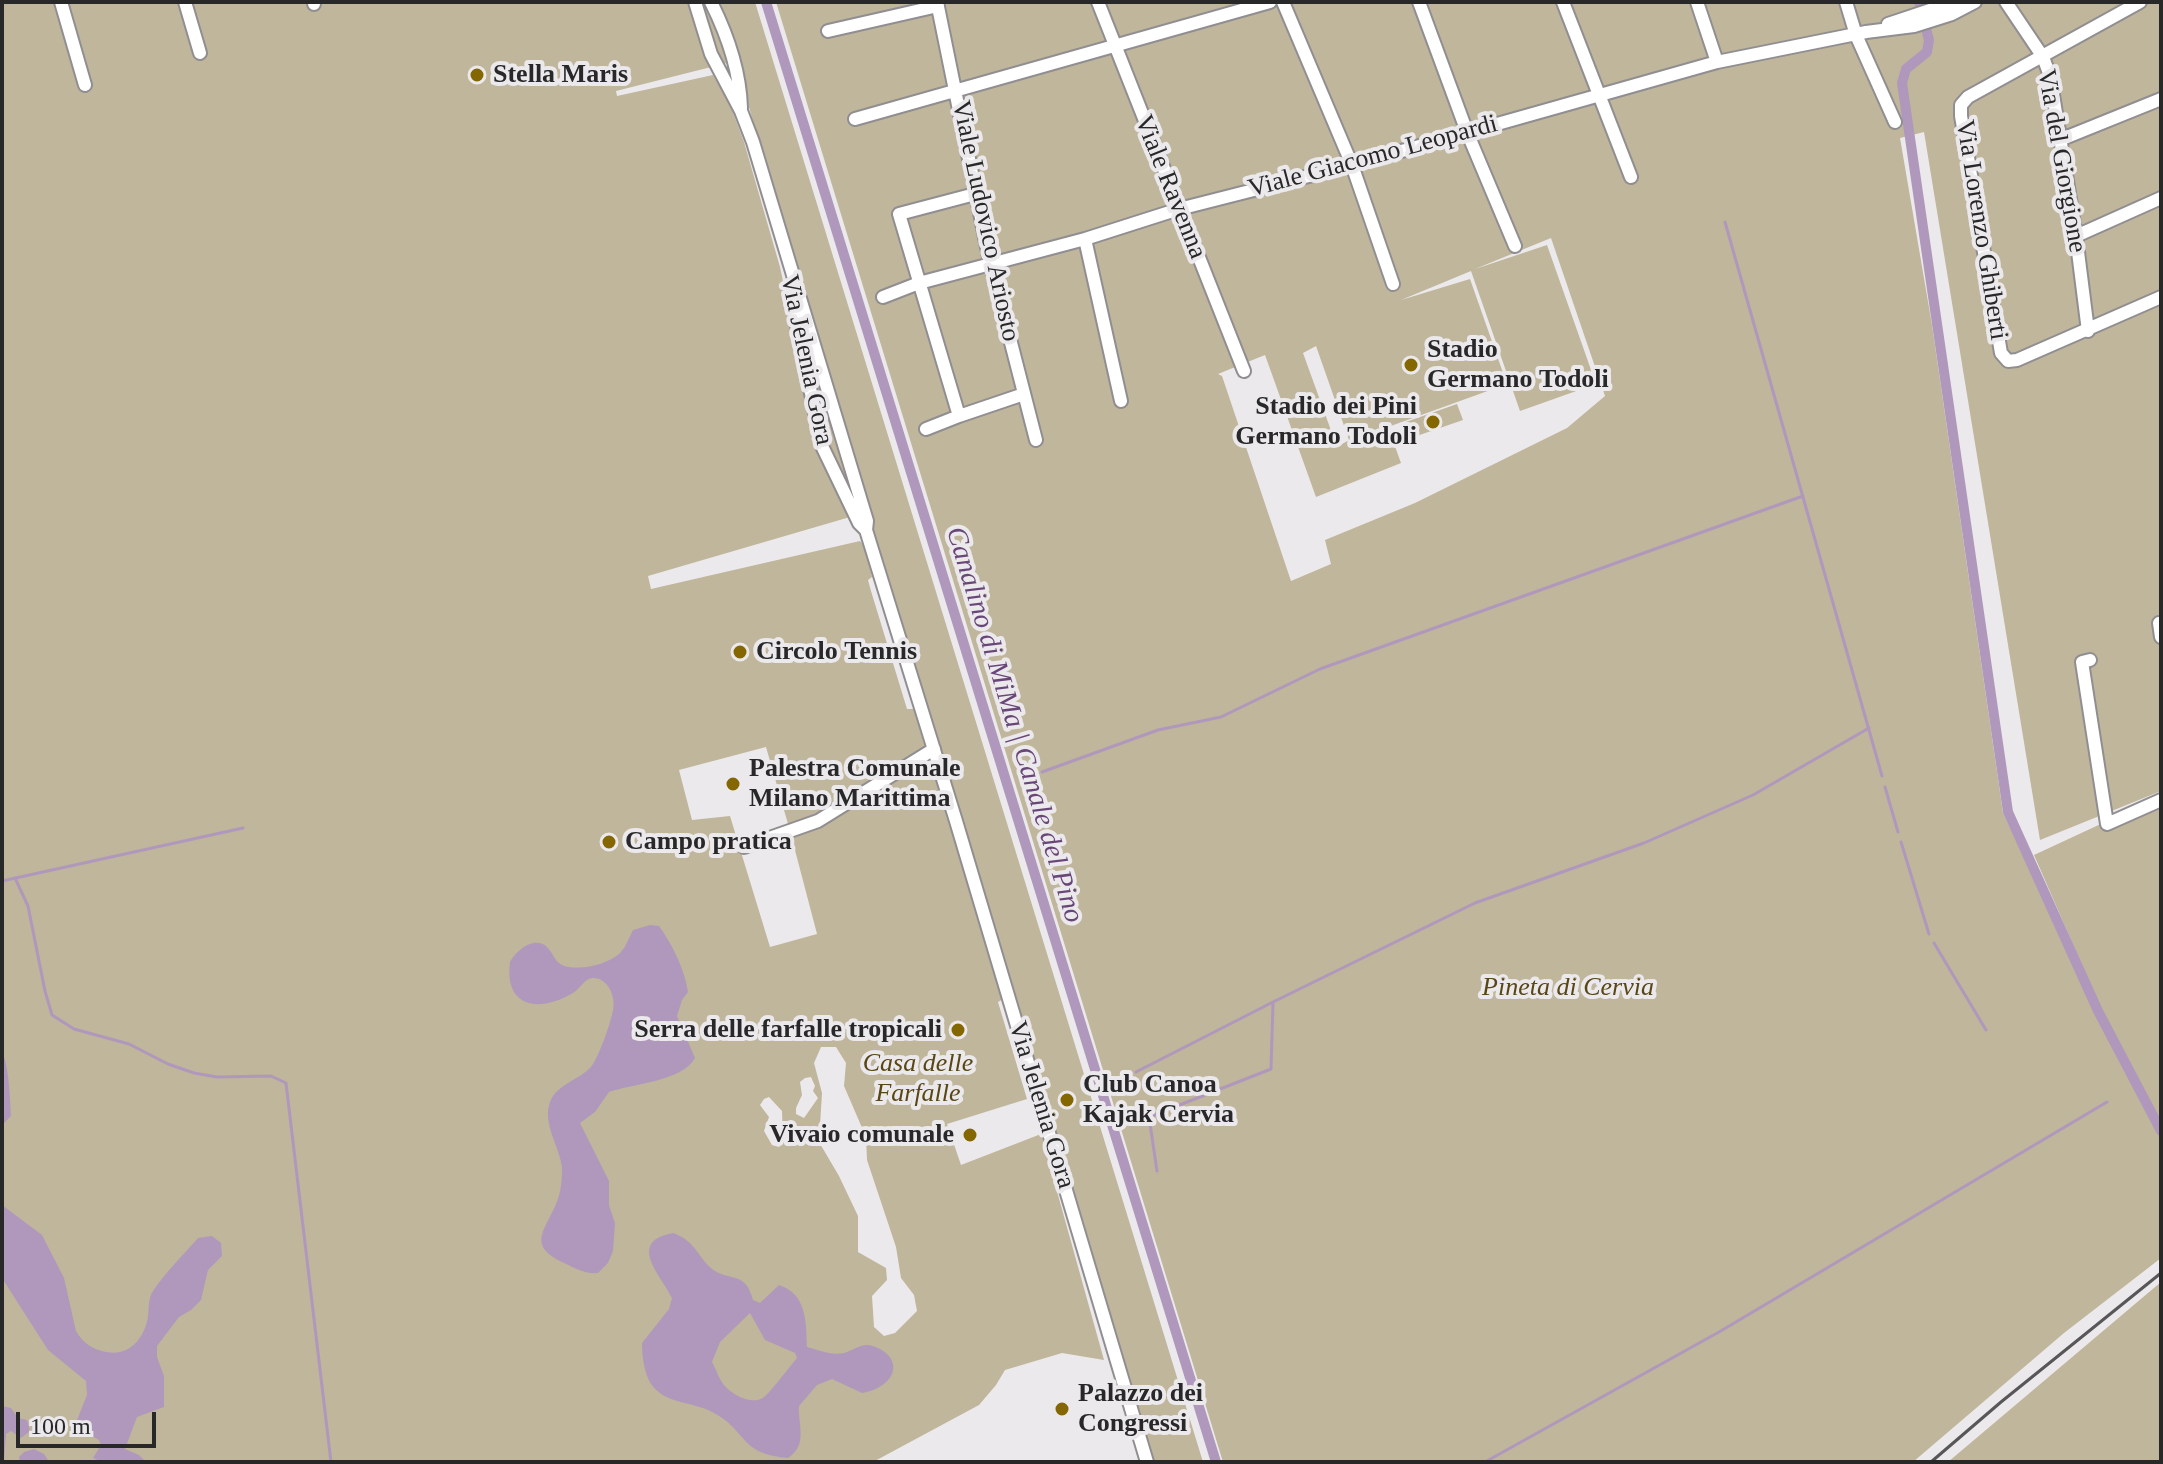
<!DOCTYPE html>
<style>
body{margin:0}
#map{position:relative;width:2163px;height:1464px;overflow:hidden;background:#ebe9ec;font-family:Georgia,serif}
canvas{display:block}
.frame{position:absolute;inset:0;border:4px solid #292829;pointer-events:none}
.scale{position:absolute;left:16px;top:1412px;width:140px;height:36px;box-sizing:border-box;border:4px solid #292829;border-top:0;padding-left:10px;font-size:24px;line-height:28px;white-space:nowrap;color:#292829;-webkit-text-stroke:6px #ebe9ec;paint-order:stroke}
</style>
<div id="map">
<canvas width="2163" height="1464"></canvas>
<div class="frame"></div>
<div class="scale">100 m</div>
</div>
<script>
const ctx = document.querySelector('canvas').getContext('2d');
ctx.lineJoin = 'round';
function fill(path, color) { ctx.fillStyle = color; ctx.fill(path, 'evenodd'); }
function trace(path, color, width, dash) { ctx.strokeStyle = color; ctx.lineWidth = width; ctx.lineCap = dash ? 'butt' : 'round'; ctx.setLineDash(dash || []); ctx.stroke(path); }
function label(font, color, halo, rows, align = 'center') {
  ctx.font = font + ' Georgia,serif'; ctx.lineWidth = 8; ctx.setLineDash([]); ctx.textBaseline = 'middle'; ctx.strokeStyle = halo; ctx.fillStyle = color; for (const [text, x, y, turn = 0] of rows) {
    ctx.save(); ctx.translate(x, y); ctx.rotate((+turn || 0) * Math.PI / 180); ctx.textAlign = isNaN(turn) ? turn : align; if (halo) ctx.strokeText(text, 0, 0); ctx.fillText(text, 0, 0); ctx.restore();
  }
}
fill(new Path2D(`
 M 2,2 L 755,2 L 1203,1462 L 1154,1462 L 822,362 L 745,93 L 733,84 L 727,63 L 616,91 L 617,96 L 713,75 L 729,102 L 744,142 L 780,267 L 819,450 L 850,517 L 648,576 L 651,589 L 860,541 L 866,548 L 872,577 L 868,580 L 871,591 L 907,709 L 914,709 L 925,747 L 845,799 L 810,818 L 791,824 L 788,824 L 766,747 L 679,770 L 692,820 L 730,816 L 770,947 L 817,934 L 791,835 L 821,827 L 920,766 L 929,764 L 933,767 L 1003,999 L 998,1002 L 1027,1099 L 947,1124 L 961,1165 L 1041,1134 L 1104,1360 L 1062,1353 L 1005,1370 L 996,1385 L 979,1405 L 873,1462 L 2,1462 ZM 821,1047 L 836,1047 L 846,1063 L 844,1086 L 866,1137 L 867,1160 L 896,1247 L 901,1278 L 914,1295 L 917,1311 L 895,1333 L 884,1336 L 874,1327 L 872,1296 L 887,1280 L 886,1268 L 858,1252 L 858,1216 L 839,1176 L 819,1142 L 822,1093 L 814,1063 ZM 811,1077 L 815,1086 L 813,1091 L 818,1098 L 804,1118 L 796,1114 L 796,1108 L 802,1095 L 800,1082 L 805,1078 ZM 769,1097 L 782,1111 L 783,1142 L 779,1147 L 772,1145 L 764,1131 L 769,1117 L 760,1105 L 764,1099 Z
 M 776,2 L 2161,2 L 2161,791 L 2040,840 L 1924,132 L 1900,138 L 1932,325 L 2003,813 L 2080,975 L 2085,972 L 2034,855 L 2161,796 L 2161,1258 L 2064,1333 L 1913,1462 L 1223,1462 ZM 1551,238 L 1605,396 L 1567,428 L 1415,503 L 1325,540 L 1331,564 L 1291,581 L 1222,376 L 1218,374 L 1265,355 L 1316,497 L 1401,463 L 1388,427 L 1507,384 L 1470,279 L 1401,300 L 1471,271 L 1520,411 L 1596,384 L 1547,245 L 1475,269 ZM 1316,346 L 1349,440 L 1337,447 L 1303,353 Z
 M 792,286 L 863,523 L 825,440 Z
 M 1457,404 L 1463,420 L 1408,439 L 1403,423 Z
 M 2161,1282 L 2161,1462 L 1948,1462 Z`), '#c0b69b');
fill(new Path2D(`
 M 650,925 L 659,926 C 672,944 685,970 688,992 L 682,1000 L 677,1016 L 695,1058 C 683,1081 632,1084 609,1092 L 595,1112 L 580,1123 L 609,1181 L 609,1205 L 615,1223 L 613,1251 L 608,1263 L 598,1273 C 584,1274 577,1269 564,1263 C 526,1245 545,1231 556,1204 C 561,1193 562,1180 562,1168 C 560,1147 542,1124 550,1102 C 557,1084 579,1080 591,1067 C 599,1057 611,1022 613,1010 C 616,997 608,977 592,978 C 584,979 580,989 573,993 C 539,1013 504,1008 510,962 C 516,951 533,936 546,946 C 553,952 554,961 562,965 C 578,972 610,964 621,952 C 626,946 629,938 633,930 Z
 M 2,1051 C 9,1067 10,1097 11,1116 L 2,1125 Z
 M 2,1205 L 42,1235 L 64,1278 L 76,1331 C 83,1343 92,1349 106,1352 C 129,1357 145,1338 148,1316 C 149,1309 148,1298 153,1291 C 165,1273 183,1255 198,1238 L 212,1236 L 221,1243 L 222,1256 L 208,1270 L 201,1300 L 191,1310 L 179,1317 L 157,1346 L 157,1357 L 164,1376 L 164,1407 L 137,1417 L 125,1449 L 139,1455 L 146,1462 L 100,1461 L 93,1458 L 101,1445 L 99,1440 L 80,1429 L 77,1420 L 87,1395 L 86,1381 L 48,1350 L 2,1278 Z
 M 673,1233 C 697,1241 699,1261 715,1271 C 732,1281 746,1272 753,1300 L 760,1303 L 779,1285 C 807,1294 806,1322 807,1347 C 819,1350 831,1356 844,1353 C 854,1350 862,1342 873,1346 C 907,1358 895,1388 862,1393 L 832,1379 L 817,1385 L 799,1406 C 798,1426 808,1445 788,1458 C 738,1454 748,1430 712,1412 C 692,1401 666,1405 651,1384 C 644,1373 642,1356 642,1343 L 669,1309 L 672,1298 C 661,1275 626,1242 673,1233 ZM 750,1313 L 765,1340 L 795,1353 L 797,1358 C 791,1365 769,1394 764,1397 C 753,1406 732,1395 724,1385 C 719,1379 716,1369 712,1362 L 720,1342 Z
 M 2,1406 L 11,1408 L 18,1418 L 27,1420 L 30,1431 L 21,1438 L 11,1431 L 6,1434 L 4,1462 Z
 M 34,1449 L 44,1454 L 49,1462 L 20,1462 L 19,1457 L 24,1452 Z`), '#b098bc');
trace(new Path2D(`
 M 1725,222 L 1882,776
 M 1042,772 L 1158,730 L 1221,717 L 1320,669 L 1803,496
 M 1885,787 L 1898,832
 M 1901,842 L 1929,934
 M 15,878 L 28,906 L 45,991 L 52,1015 L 74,1029 L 129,1044 L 168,1064 L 194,1073 L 217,1077 L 271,1076 L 286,1083 L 331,1462
 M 2,881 L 243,828
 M 1934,943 L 1986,1030
 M 1136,1072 L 1273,1002 L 1475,903 L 1644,843 L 1753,795 L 1869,728
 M 1157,1171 L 1149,1117 L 1271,1069 L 1273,1003
 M 1485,1462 L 1719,1332 L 2107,1102`), '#b098bc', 3);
trace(new Path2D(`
 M 766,2 L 1216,1462
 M 1919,2 L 1929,40 L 1927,52 L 1906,69 L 1902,83 L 2008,812 L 2098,1011 L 2161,1131`), '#b098bc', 10);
const minor = new Path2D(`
 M 61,2 L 85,85
 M 185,2 L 200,53
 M 314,2 L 314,4
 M 695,2 L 711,54 L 741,111 L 753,142 L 867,521 L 866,530 L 956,821 L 1147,1462
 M 711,2 C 728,36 740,71 741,108
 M 937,2 L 989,257 L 1036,440
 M 1098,2 L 1244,371
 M 1283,2 L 1352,165 L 1393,284
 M 1419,2 L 1467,132 L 1515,246
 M 1563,2 L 1631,177
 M 1697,2 L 1717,62
 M 1846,2 L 1856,35 L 1895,122
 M 2006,2 L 2043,57 L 2050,76 L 2076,236 L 2088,331
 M 2140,2 L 1968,97 L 1961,105 L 1961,116 L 2001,353 L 2008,361 L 2017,360 L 2161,297
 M 1888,24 L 1954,2
 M 828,31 L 938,6
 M 855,119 L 1270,2
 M 2062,139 L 2161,99
 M 975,194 L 899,214 L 959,416 L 1024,394
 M 2076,236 L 2161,198
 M 1085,239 L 1121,401
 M 790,292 L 822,446 L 859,523 L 866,530
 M 883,297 L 919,283 L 1085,239 L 1179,209 L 1352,165 L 1717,62 L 1866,32 L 1914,26 L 1952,14 L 1975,2
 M 926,429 L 959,416
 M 2159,623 L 2161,637
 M 2090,660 L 2082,662 L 2107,824 L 2161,800
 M 744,847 L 818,821 L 934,749`);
trace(minor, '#908e91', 16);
trace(minor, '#fff', 12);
trace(new Path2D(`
 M 1931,1462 L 2001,1402 L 2161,1273`), '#585758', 3);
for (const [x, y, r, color] of [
 [477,75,8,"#846700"],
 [1411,365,8,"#846700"],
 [1433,422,8,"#846700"],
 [740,652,8,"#846700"],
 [733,784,8,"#846700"],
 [609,842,8,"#846700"],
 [958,1030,8,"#846700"],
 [1067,1100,8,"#846700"],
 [970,1135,8,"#846700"],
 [1062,1409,8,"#846700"]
]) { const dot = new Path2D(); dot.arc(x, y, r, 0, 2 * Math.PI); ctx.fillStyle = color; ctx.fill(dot); trace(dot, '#ebe9ec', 3); }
label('bold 26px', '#292829', '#ebe9ec', [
 ["Stella Maris",493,75],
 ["Stadio",1427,350],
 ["Germano Todoli",1427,380],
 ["Stadio dei Pini",1417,407,"right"],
 ["Germano Todoli",1417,437,"right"],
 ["Circolo Tennis",756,652],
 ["Palestra Comunale",749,769],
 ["Milano Marittima",749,799],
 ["Campo pratica",625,842],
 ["Serra delle farfalle tropicali",942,1030,"right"],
 ["Club Canoa",1083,1085],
 ["Kajak Cervia",1083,1115],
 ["Vivaio comunale",954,1135,"right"],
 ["Palazzo dei",1078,1394],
 ["Congressi",1078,1424]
], 'left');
label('26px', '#292829', '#ebe9ec', [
 ["Viale Giacomo Leopardi",1373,157,-15],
 ["Via del Giorgione",2061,161,80],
 ["Viale Ravenna",1170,187,68],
 ["Viale Ludovico Ariosto",985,221,78],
 ["Via Lorenzo Ghiberti",1981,230,81],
 ["Via Jelenia Gora",806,360,78],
 ["Via Jelenia Gora",1041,1105,73]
]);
label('italic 26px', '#584715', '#ebe9ec', [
 ["Pineta di Cervia",1568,988],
 ["Casa delle",918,1064],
 ["Farfalle",918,1094]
]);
label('italic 28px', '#684678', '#ebe9ec', [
 ["Canalino di MiMa | Canale del Pino",1014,725,73]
]);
</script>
